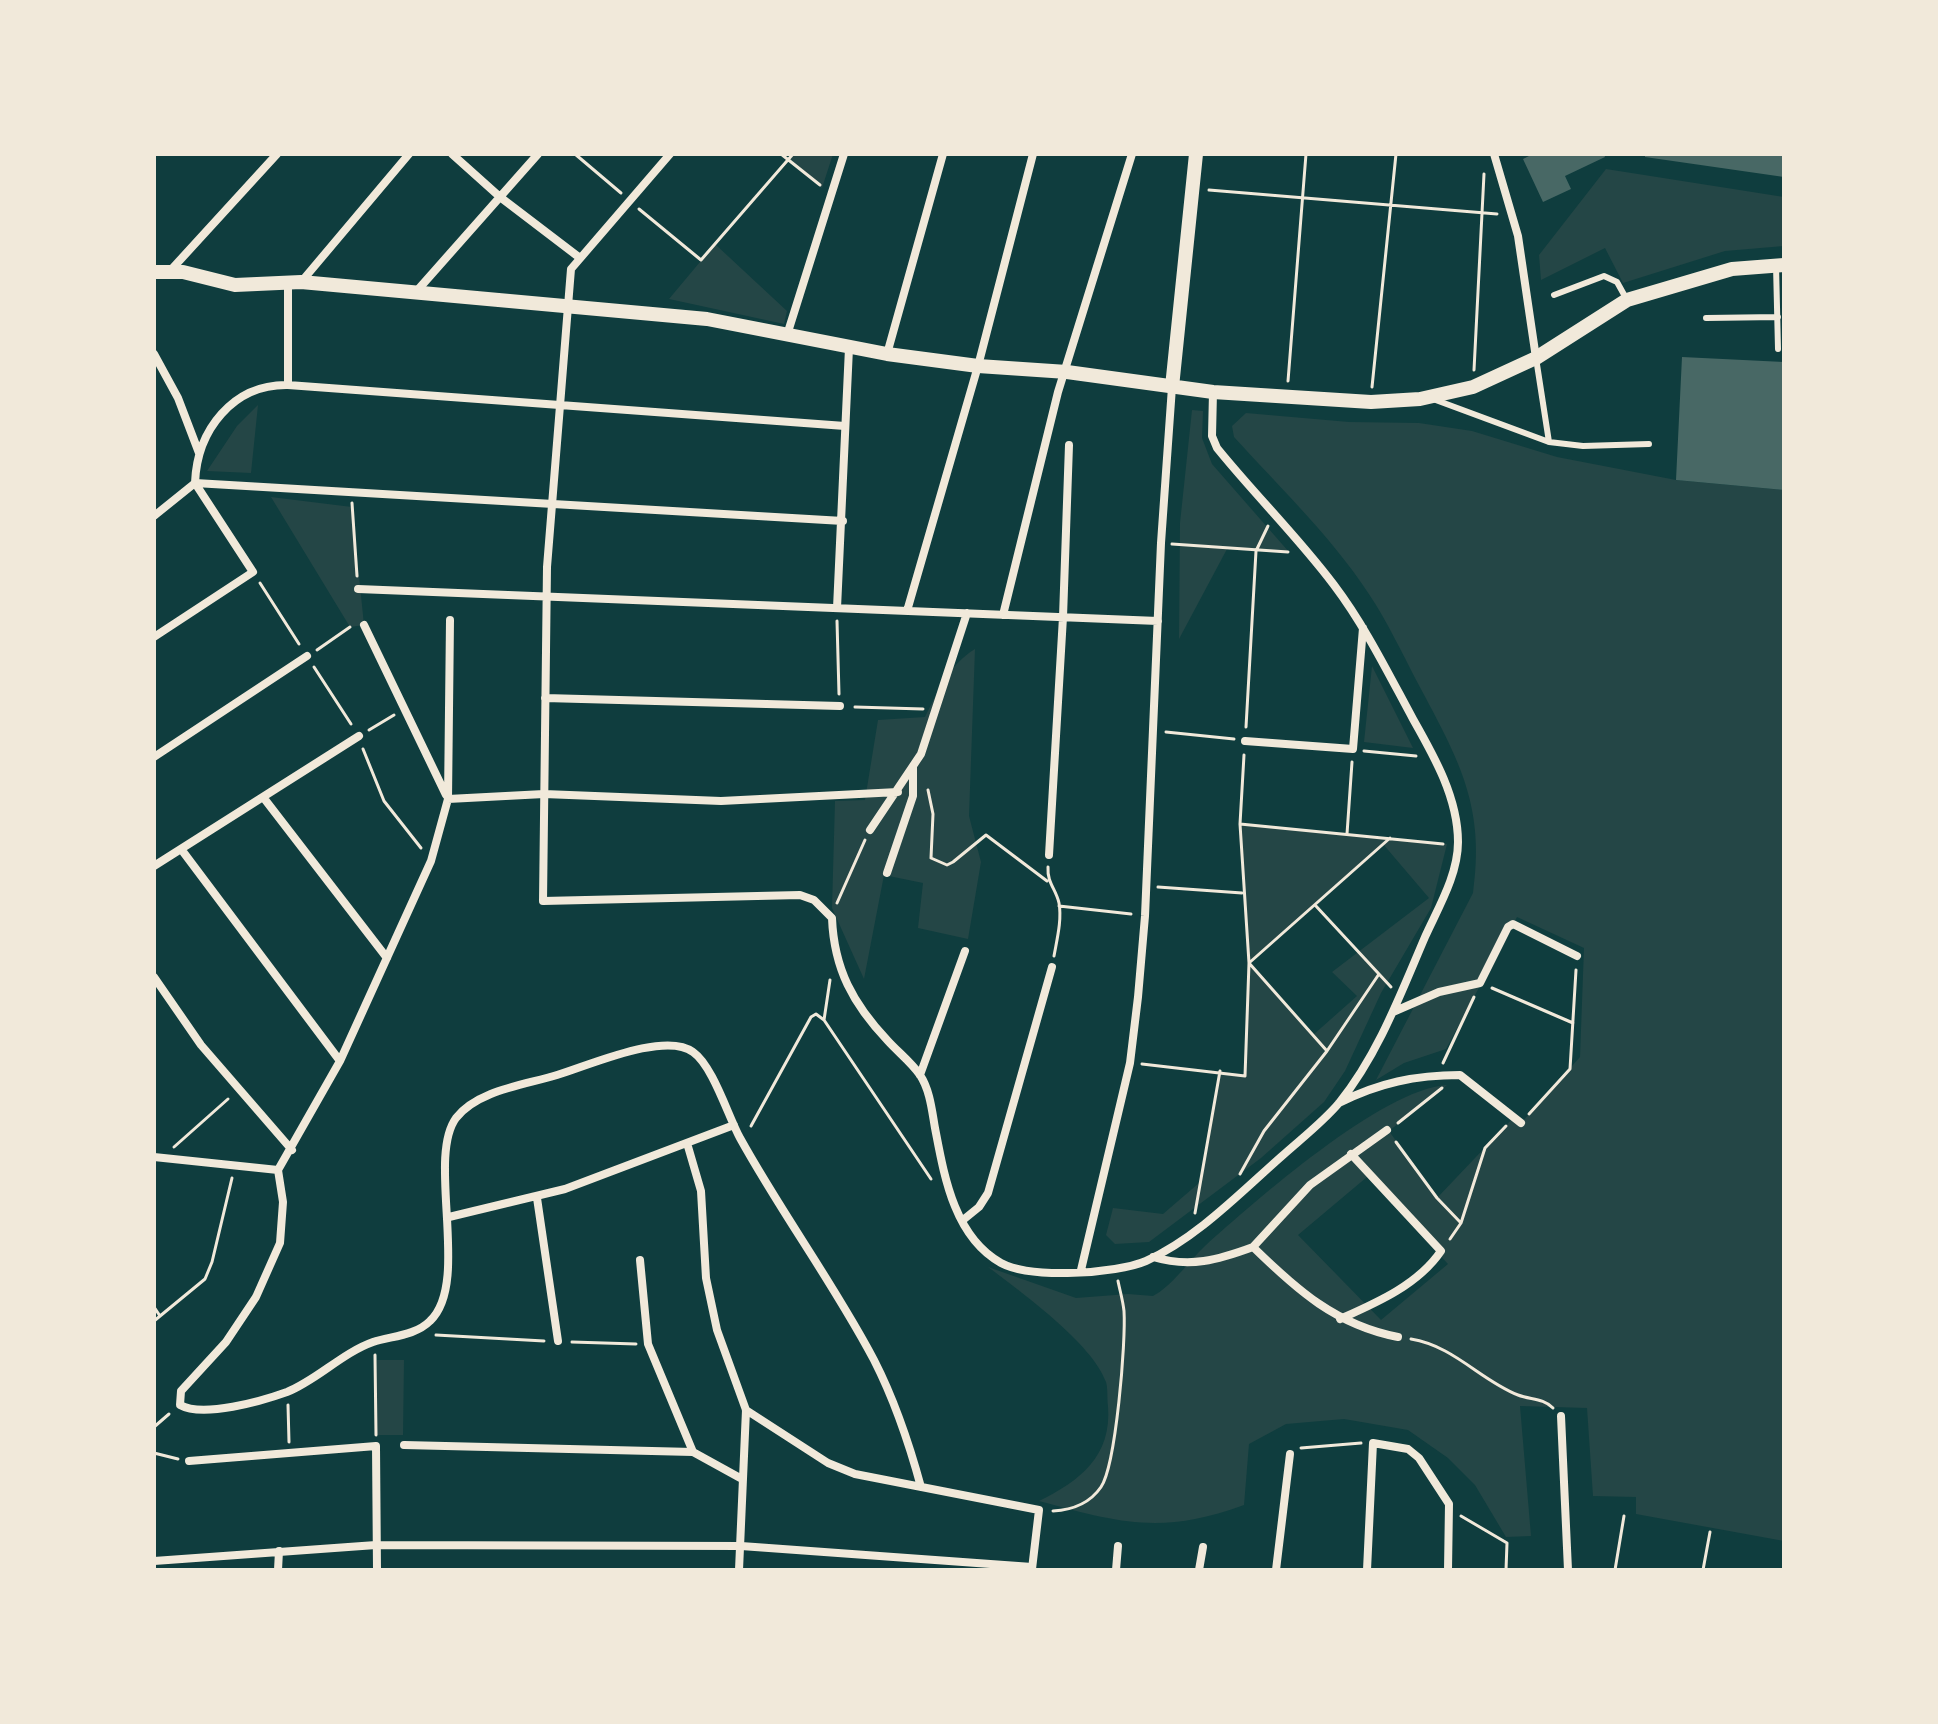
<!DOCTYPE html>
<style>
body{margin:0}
#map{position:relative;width:1938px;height:1724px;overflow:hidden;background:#0f3d3e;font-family:"Source Sans 3",sans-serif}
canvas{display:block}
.frame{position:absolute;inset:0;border:156px solid #f1e9da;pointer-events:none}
</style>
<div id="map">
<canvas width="1938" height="1724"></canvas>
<div class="frame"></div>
</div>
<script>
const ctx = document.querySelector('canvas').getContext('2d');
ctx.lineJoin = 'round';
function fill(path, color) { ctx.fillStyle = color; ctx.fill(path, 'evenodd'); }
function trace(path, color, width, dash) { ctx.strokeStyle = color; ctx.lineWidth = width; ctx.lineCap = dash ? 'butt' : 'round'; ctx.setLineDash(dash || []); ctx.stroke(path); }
fill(new Path2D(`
 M 793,154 L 833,154 L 822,188 L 788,159 Z
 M 1606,169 L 1784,197 L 1784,246 L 1725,251 L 1623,283 L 1605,248 L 1541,280 L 1539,255 Z
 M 715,244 L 787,311 L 784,324 L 669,299 Z
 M 258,405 L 251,473 L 207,471 L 237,426 Z
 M 1192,410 L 1203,411 L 1202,438 L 1212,464 L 1289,552 L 1227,549 L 1179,639 L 1180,523 Z
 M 1246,413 L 1349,422 L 1419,423 L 1472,431 L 1557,457 L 1676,480 L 1784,490 L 1784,1541 L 1636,1514 L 1636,1497 L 1593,1496 L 1587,1408 L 1520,1406 L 1531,1536 L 1506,1537 L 1475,1485 L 1448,1458 L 1408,1430 L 1344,1419 L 1286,1424 L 1249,1444 L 1244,1505 C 1162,1535 1120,1523 1039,1501 C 1080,1481 1112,1456 1108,1406 C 1107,1399 1108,1388 1106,1382 C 1093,1344 1020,1291 988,1267 L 1076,1298 L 1128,1294 L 1153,1296 C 1171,1287 1189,1261 1205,1246 C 1255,1201 1382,1089 1447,1085 L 1389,1131 L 1437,1198 L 1513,1118 L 1521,1123 L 1580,1057 L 1584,948 L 1517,917 L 1446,1049 L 1404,1063 L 1376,1080 L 1473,893 C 1485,809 1461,764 1422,691 C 1407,663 1393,633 1376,605 C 1338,543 1283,491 1234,437 L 1232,426 ZM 1367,1177 L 1448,1264 L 1381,1320 L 1298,1235 Z
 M 271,497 L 352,507 L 364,625 L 350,627 Z
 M 975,649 L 969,816 L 981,862 L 968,939 L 918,928 L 923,883 L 884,875 L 864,979 L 832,908 L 835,801 L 865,800 L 878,720 L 925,717 C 938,691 949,665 975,649 Z
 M 1372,666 L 1413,748 L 1364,742 Z
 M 1240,824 L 1447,844 L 1431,908 L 1381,993 L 1345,1071 L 1324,1102 L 1261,1158 L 1149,1242 L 1115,1244 L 1106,1235 L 1113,1208 L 1163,1214 L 1199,1183 L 1220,1071 L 1244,1075 L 1249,963 ZM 1383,844 L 1429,898 L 1332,972 L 1357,996 L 1313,1035 L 1250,962 Z
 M 377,1360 L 404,1360 L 403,1435 L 376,1435 Z`), '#244646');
fill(new Path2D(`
 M 1533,154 L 1604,154 L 1605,157 L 1565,176 L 1571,189 L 1543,202 L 1523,159 Z
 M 1645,154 L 1784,154 L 1784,177 L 1645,157 Z
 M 1682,357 L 1784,362 L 1784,490 L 1676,480 Z`), '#486865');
trace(new Path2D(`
 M 575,154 L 621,193
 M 781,154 L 820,185
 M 1209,190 L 1497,214
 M 639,209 L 701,260 L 793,154
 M 1474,370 L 1484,174
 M 1288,381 L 1306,154
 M 1372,387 L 1396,154
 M 352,503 L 357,576
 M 1172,544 L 1288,552
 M 260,583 L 299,644
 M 837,621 L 839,694
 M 317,650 L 350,627
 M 314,667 L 351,724
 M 855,707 L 923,709
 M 1246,727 L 1256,551 L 1268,526
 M 369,730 L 394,715
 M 1166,732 L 1234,739
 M 363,749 L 384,801 L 421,848
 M 1364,751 L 1416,756
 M 928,790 L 933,814 L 931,858 L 947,865 L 953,862 L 986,835 L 1047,881
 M 1240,824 L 1443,844
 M 1347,834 L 1352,762
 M 1048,867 C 1047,883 1056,889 1059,903 C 1062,920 1057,939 1054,956
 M 1158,887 L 1242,893
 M 837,903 L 865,840
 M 1315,905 L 1391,987
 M 1059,906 L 1131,914
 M 1492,988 L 1573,1023
 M 824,1020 L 830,980
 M 1327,1051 L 1249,963 L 1390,838
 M 1443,1063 L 1474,997
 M 1142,1064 L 1245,1076 L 1249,963 L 1240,824 L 1244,755
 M 1529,1114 L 1570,1069 L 1576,970
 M 1398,1123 L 1442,1088
 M 751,1126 L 811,1017 L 816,1014 L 824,1020 L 931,1179
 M 1396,1142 L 1437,1198 L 1461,1223
 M 174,1147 L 228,1099
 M 1240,1174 L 1264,1131 L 1327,1051 L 1379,974
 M 1195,1213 L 1220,1071
 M 1450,1239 L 1461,1223 L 1485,1148 L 1506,1126
 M 154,1307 L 160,1316
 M 154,1321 L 205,1279 L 212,1262 L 232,1178
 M 436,1335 L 544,1341
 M 1411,1339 C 1454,1346 1480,1380 1518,1395 C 1531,1400 1543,1398 1553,1408
 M 572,1342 L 636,1344
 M 375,1355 L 376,1435
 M 288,1405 L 289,1442
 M 154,1427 L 169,1414
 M 1301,1448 L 1361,1443
 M 154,1453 L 178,1459
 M 1053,1511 C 1072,1510 1090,1503 1101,1487 C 1116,1465 1126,1341 1124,1311 C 1123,1301 1120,1291 1118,1281
 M 1461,1516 L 1507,1543 L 1506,1570
 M 1615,1570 L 1624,1516
 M 1703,1570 L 1710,1532`), '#f1e9da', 3);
trace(new Path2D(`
 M 1776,265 L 1778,349
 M 1554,295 L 1604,276 L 1617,282 L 1627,300
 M 1706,318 L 1778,317
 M 1536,358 L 1549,442
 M 1433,399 L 1549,442 L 1583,446 L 1649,444`), '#f1e9da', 6);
trace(new Path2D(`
 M 452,154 L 500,197 L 580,258
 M 670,154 L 571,269 L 547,567 L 543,901 L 800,895 L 814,900 L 832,918 C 834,969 853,1004 888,1041 C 898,1052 912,1063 920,1075 C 930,1090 932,1111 935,1128 C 944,1175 954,1237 1001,1263 C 1031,1279 1116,1274 1146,1261 C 1197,1238 1241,1192 1282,1156 C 1301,1139 1323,1122 1339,1103 C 1378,1055 1401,993 1425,937 C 1438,908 1458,875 1458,842 C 1458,798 1434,756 1413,719 C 1388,673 1365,626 1334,585 C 1298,537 1255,495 1217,448 L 1212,436 L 1213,392
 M 1494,154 L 1518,236 L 1536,358
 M 170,271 L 277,154
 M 302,281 L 409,154
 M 288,283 L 288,385
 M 415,293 L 538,154
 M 787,335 L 844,154
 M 154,354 L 178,398 L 199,453
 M 887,354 L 943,154
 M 195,483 C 197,430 233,384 288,385 L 845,426
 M 195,483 L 843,521
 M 154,516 L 195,483
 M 358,589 L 1158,621
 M 837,608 L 849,348
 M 907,611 L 978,366 L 1033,154
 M 1003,615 L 1058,392 L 1132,154
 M 450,620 L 448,799 L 431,861 L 340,1061 L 278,1170 L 283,1202 L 280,1243 L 256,1297 L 226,1342 L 181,1391 L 180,1405 C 203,1418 262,1401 287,1392 C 317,1380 342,1353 373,1342 C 391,1336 415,1336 430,1321 C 471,1283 426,1159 456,1118 C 478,1090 525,1085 557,1075 C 588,1066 665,1031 693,1052 C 713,1066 728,1116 740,1138 C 782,1214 834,1284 874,1360 C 895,1401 909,1443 921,1487
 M 364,625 L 446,795
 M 154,637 L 253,572 L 195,483
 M 545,698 L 840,706
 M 1245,741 L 1353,749 L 1363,628
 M 154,757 L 307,656
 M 263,797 L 387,958
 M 448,799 L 544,794 L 721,801 L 898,792
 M 870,830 L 921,754 L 967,613
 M 181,849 L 340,1061
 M 1049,855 L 1063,617 L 1069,445
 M 154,866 L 359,736
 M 887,873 L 913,796 L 913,767
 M 154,977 L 201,1045 L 292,1150
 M 1393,1012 L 1439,992 L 1480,983 L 1508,927 L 1513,924 L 1577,956
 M 920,1075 L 965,951
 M 1339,1103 C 1378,1083 1416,1075 1460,1075 L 1521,1123
 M 687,1143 L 701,1191 L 706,1278 L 717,1330 L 746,1410 L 739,1570
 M 154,1157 L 278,1170
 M 537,1198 L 558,1341
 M 449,1217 L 565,1189 L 734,1125
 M 963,1220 L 979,1207 L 988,1193 L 1052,967
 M 1253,1247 L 1310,1185 L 1387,1130
 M 1153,1257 C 1190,1268 1218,1260 1253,1247 C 1297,1290 1336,1325 1398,1337
 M 640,1260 L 648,1344 L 693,1452
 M 1081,1270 L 1130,1063 L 1138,997 L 1145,916 L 1161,543 L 1172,387
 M 1340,1319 C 1376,1303 1418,1285 1441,1251 L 1351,1154
 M 746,1410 L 828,1463 L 855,1474 L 1039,1510 L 1032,1569
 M 1561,1416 L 1568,1570
 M 404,1445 L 693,1452 L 742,1479
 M 189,1461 L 376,1446 L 377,1570
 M 154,1561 L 376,1545 L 741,1546 L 1032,1567
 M 278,1570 L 279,1551
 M 1116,1570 L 1118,1546
 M 1199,1570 L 1203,1547
 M 1276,1570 L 1290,1454
 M 1367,1570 L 1373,1443 L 1408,1449 L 1419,1458 L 1449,1504 L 1448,1570`), '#f1e9da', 8);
trace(new Path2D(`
 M 154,272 L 183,272 L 235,285 L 301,282 L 707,319 L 887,354 L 978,366 L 1067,372 L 1213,392 L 1371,402 L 1420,399 L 1473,387 L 1536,358 L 1627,300 L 1732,269 L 1784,265
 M 1172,387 L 1196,154`), '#f1e9da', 14);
</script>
